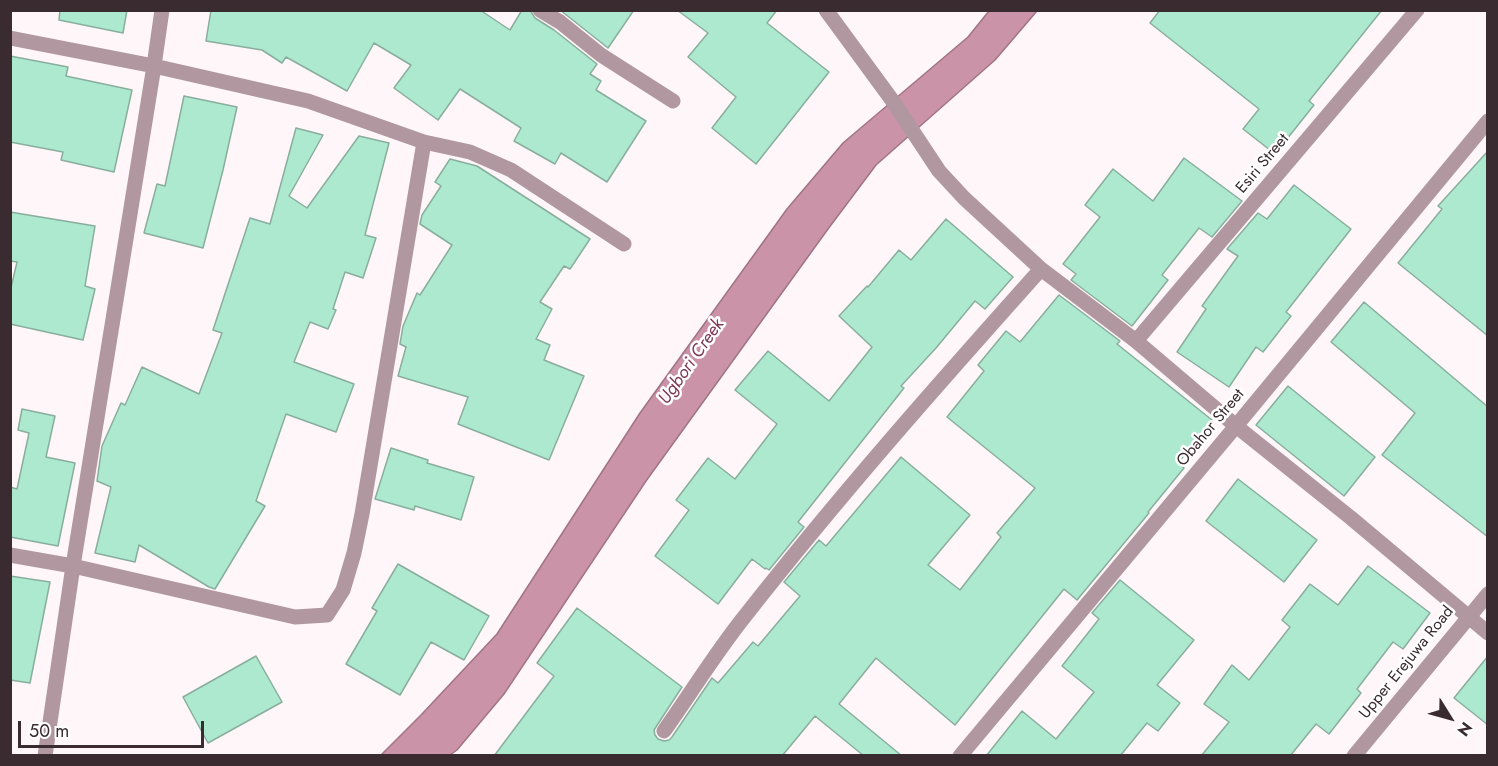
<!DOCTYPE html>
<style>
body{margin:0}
#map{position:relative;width:1498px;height:766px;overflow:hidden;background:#fef6f9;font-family:Jost,sans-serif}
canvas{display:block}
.frame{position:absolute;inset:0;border:12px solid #3a2b30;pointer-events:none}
.north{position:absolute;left:1420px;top:688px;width:60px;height:60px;-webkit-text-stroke:4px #fff;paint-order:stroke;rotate:127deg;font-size:16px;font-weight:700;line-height:24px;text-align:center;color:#3a2b30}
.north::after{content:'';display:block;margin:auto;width:21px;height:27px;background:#3a2b30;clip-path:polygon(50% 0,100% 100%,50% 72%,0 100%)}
.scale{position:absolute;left:18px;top:721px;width:186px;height:27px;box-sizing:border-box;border:3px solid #3a2b30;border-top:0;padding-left:8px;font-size:18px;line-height:21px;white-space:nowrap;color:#3a2b30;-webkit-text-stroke:4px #fff;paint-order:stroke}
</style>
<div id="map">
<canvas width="1498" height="766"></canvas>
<div class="frame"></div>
<div class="north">N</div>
<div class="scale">50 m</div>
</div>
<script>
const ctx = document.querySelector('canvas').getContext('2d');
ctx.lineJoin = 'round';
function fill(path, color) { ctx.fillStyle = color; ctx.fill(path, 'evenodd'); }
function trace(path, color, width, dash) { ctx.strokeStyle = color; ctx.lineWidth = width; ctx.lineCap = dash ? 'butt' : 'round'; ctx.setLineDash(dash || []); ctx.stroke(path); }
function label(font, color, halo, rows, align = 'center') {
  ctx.font = font + ' Jost,sans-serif'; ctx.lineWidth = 5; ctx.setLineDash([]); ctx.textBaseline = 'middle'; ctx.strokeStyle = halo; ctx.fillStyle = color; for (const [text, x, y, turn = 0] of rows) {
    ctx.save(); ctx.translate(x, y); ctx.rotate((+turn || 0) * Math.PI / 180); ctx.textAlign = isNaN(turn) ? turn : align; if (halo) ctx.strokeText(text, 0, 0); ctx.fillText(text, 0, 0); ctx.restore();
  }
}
const water = new Path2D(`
 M 989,11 L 1037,11 L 995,60 L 876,165 L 828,229 L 646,481 L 504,694 L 457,750 L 450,755 L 380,756 L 421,715 L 497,634 L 640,413 L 787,209 L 843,143 L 968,37 Z`);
fill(water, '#cb93a8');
trace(water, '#a07484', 1.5);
const building = new Path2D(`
 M 60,10 L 127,10 L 123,33 L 59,20 Z
 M 211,10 L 480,10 L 510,30 L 522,10 L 530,10 L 535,18 L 554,30 L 597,64 L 590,74 L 601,81 L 596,90 L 646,121 L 607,182 L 561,153 L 555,164 L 514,141 L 521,128 L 460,89 L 438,120 L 394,88 L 411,65 L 374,43 L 347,91 L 286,57 L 282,63 L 262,50 L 206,41 Z
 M 560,10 L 634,10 L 608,48 Z
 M 677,10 L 777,10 L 767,23 L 829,72 L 756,164 L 712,128 L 736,97 L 688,57 L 708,33 Z
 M 1160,10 L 1382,10 L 1309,101 L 1314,105 L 1275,154 L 1243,129 L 1259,109 L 1150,23 Z
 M 10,56 L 68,67 L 66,76 L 132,90 L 114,172 L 61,160 L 63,152 L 10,142 Z
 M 184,96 L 237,107 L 223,170 L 203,248 L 144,233 L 157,184 L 165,186 Z
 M 296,128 L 323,135 L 289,196 L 307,208 L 359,136 L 389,143 L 365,235 L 376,238 L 363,278 L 345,272 L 333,309 L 336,310 L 328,329 L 310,322 L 294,362 L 354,384 L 336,432 L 286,414 L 256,501 L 265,506 L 215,589 L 209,587 L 139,545 L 135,562 L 95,553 L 111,487 L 97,481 L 102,446 L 121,403 L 125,405 L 142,367 L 199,394 L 222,333 L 213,330 L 250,218 L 270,224 Z
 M 1488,151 L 1488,336 L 1398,263 L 1442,209 L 1438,206 Z
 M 1184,158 L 1242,201 L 1212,237 L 1199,228 L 1162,275 L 1168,280 L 1132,326 L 1071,280 L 1076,274 L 1063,264 L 1100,217 L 1085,205 L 1113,169 L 1153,201 Z
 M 450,159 L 477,166 L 590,239 L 570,269 L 564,266 L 540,302 L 552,309 L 536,339 L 550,345 L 544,360 L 584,376 L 549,460 L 458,424 L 468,397 L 398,376 L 406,347 L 400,344 L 403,326 L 417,293 L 420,295 L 452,245 L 420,224 L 422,215 L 441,186 L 435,182 Z
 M 1294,185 L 1351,229 L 1286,312 L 1291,316 L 1263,352 L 1256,347 L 1229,387 L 1177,352 L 1206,309 L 1202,306 L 1238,256 L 1227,249 L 1258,213 L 1267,219 Z
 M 10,212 L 95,226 L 85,286 L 95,289 L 83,340 L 10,324 L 10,292 L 17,262 L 10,261 Z
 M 946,219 L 1013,277 L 985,309 L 975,301 L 936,348 L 901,386 L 904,388 L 798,522 L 804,527 L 769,570 L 766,568 L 765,569 L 752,559 L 718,604 L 655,556 L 689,510 L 676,500 L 708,458 L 735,479 L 777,424 L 735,390 L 768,351 L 829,401 L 872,347 L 839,316 L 867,286 L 868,287 L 899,250 L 911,260 Z
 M 1059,295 L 1120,341 L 1117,344 L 1212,420 L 1178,463 L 1184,468 L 1148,512 L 1149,513 L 1077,600 L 1064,589 L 955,725 L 876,658 L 839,704 L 902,756 L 864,756 L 815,716 L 782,756 L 494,756 L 554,676 L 537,663 L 577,608 L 682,687 L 654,730 L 655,735 L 658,739 L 664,741 L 669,740 L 672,737 L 712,678 L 718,683 L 753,642 L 758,646 L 800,596 L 784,582 L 819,540 L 826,546 L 901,457 L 970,515 L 928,565 L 960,590 L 1001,537 L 997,533 L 1035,488 L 947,417 L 984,371 L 978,365 L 1006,331 L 1020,342 Z
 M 1364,302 L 1488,407 L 1488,537 L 1382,455 L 1415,413 L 1331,342 Z
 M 1288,386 L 1375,457 L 1344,496 L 1256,425 Z
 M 22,409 L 55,416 L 46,457 L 75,463 L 58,546 L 10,537 L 10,487 L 17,489 L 29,433 L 18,430 Z
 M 391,448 L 428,460 L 427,463 L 474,477 L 461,520 L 415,506 L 414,510 L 375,499 Z
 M 1238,479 L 1317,540 L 1284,582 L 1206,521 Z
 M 398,564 L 489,616 L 464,660 L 431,642 L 400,695 L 346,664 L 377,611 L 372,608 Z
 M 1368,566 L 1430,613 L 1403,649 L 1393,642 L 1357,689 L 1361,693 L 1329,734 L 1316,724 L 1290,756 L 1201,756 L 1229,722 L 1204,704 L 1232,665 L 1249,680 L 1290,627 L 1282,620 L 1310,584 L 1338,605 Z
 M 10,576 L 50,582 L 30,683 L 10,680 Z
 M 1120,580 L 1194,640 L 1157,685 L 1180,703 L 1158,731 L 1147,723 L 1120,756 L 986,756 L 1022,711 L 1056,739 L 1094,692 L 1062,666 L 1099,619 L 1092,613 Z
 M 256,656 L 282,702 L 208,743 L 183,697 Z
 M 1488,656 L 1488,725 L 1454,698 Z`);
fill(building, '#ace9cf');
trace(building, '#89ae9e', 1.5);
trace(new Path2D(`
 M 540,10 L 560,22 L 601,55 L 673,101
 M 826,10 L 892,100 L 939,171 L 964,198 L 1041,269 L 1136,341 L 1236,426 L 1351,518 L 1488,633
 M 10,38 L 154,66 L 308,101 L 424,142 L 470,152 L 511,170 L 624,244
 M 1136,341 L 1417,10
 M 10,555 L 73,566 L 295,617 L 327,615 L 343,590 L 354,553 L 362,514 L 424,142
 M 664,731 C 691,693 716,652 745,616 C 839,496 940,382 1041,269
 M 45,756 L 73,566 L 154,66 L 162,10
 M 960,756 L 1236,426 L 1488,121`), '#b097a0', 15);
trace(new Path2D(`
 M 1354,756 L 1488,594`), '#b097a0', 15);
label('16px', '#3a2b30', '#fff', [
 ["Esiri Street",1263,164,-50],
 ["Obahor Street",1211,428,-50],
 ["Upper Erejuwa Road",1407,663,-51]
]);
label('italic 18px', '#7e3957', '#fff', [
 ["Ugbori Creek",692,362,-55]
]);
</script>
